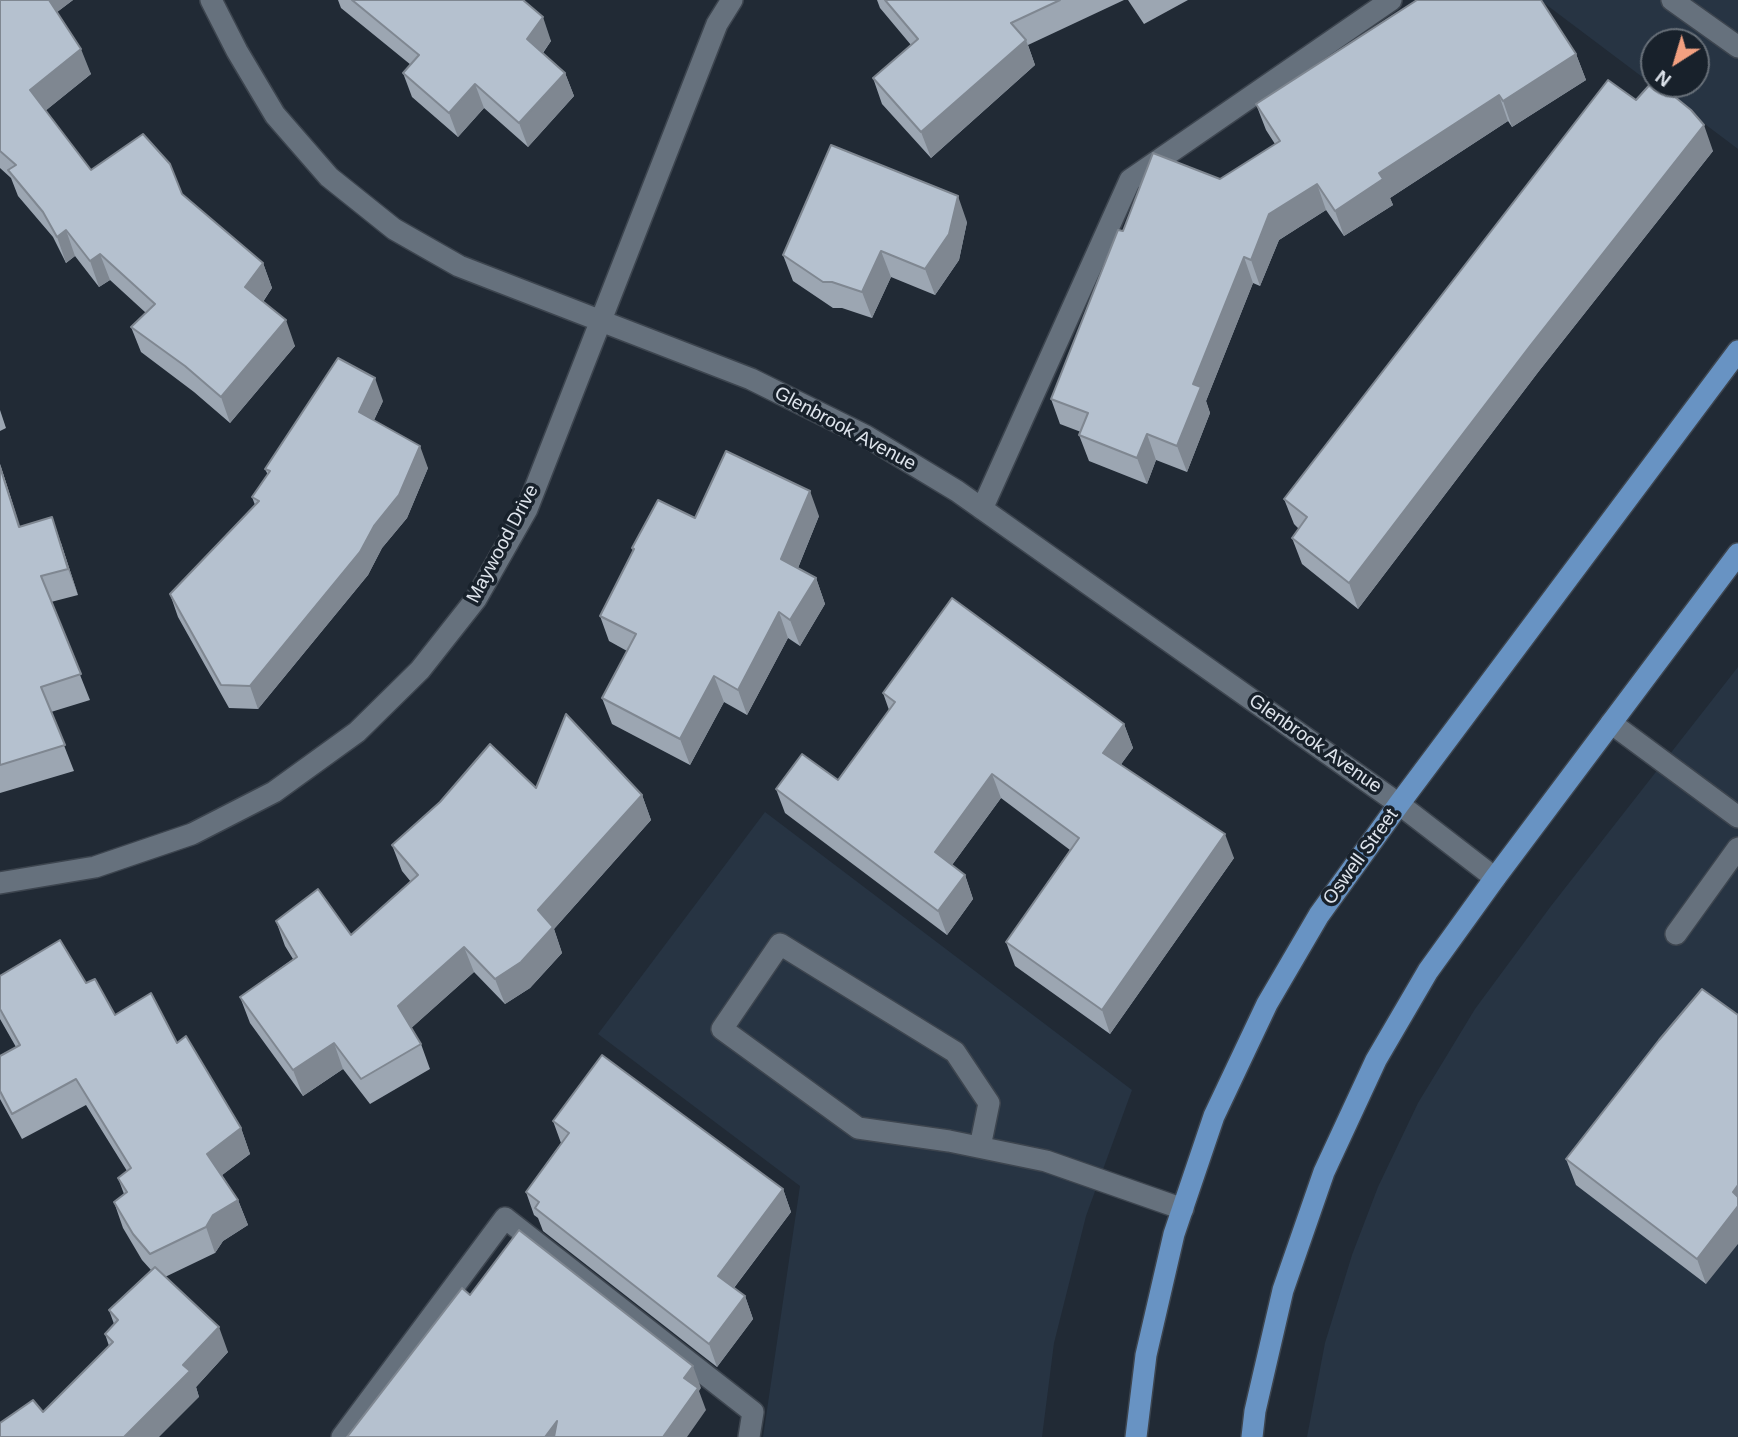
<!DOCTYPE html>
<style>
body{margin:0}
#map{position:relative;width:1738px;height:1437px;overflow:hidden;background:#212a35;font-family:Arial,sans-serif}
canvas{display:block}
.north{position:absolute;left:1640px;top:28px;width:70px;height:70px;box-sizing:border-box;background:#18212b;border:2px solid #676f78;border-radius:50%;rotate:217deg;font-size:19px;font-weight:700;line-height:28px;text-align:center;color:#dee4ec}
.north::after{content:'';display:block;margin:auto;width:24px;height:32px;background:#f2a080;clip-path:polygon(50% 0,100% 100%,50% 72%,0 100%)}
</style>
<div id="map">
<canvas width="1738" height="1437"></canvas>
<div class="north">N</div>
</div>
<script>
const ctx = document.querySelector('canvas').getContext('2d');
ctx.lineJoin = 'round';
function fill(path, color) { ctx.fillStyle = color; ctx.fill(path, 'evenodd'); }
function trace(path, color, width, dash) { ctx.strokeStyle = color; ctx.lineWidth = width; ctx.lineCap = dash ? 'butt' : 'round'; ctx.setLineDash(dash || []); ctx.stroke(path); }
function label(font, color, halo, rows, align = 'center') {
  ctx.font = font + ' Arial,sans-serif'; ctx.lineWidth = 7; ctx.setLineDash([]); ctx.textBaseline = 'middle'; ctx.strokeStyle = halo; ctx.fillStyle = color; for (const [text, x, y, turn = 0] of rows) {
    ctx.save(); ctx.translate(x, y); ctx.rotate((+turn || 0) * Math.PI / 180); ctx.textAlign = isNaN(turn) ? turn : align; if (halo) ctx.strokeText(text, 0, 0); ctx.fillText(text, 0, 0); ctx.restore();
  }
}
fill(new Path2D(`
 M 1540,0 L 1738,0 L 1738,149 ZM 1654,42 L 1696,42 L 1696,84 L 1654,84 Z
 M 1738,667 L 1738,1437 L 1307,1437 L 1325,1343 L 1352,1255 L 1378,1187 L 1418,1103 L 1475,1009 L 1551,906 Z
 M 765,812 L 1132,1090 L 1086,1216 L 1054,1343 L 1042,1437 L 763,1437 L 800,1186 L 598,1034 Z`), '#273443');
const minor = new Path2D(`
 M 211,0 L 237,51 L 275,115 L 329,177 L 394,229 L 459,266 L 751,379 L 866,436 L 957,491 L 1399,804 L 1495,878
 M 1672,0 L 1738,47
 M 982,509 L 1130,180 L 1391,0
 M 1611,723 L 1738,817
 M 0,883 L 95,867 L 192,834 L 274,792 L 357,732 L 420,670 L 476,599 L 527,509 L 717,24 L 732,0
 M 1676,934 L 1738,848
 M 980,1147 L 989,1103 L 955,1052 L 780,944 L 722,1029 L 858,1128 L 949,1141 L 1046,1161 L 1183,1209
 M 342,1437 L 505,1218 L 753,1412 L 749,1437`);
const major = new Path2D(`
 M 1136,1437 L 1146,1355 L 1174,1234 L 1214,1116 L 1267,1004 L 1319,915 L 1399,804 L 1738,351
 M 1252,1437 L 1255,1411 L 1283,1290 L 1324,1172 L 1376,1060 L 1428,971 L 1495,878 L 1738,554`);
trace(minor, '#3d454f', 24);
trace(major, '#3d454f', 24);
trace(minor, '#66717d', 21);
trace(major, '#6893c3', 21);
fill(new Path2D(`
 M 0,0 L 73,0 L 57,12 L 91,74 L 45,111 L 91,170 L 182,194 L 263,263 L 272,288 L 263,302 L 295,346 L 230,423 L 194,392 L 141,352 L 131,327 L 146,313 L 110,280 L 99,287 L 75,256 L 66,263 L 53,237 L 18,196 L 11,178 L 0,168 Z
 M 338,0 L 523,0 L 551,41 L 543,53 L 565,73 L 574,96 L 528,147 L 484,108 L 458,137 L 412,97 L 403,73 L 411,65 L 341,8 Z
 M 877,0 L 1124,0 L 1028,45 L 1035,65 L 931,158 L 882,104 L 873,78 L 911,45 L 880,8 Z
 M 1128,0 L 1188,0 L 1144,24 Z
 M 1576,54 L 1586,80 L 1512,127 L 1508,121 L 1390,198 L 1393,205 L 1344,236 L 1326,210 L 1279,240 L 1260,286 L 1253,283 L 1206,401 L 1210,413 L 1187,472 L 1156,460 L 1147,484 L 1089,461 L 1079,435 L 1081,432 L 1060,424 L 1051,399 L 1123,231 L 1220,179 L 1275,144 L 1266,130 L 1256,104 Z
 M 1636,100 L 1713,151 L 1539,371 L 1358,609 L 1302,564 L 1292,538 L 1299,529 L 1294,524 L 1284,499 Z
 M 967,222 L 959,260 L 935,295 L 891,277 L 872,318 L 842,308 L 833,308 L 793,281 L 783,255 Z
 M 383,401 L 374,420 L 428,468 L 407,518 L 382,548 L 368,575 L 258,709 L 229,708 L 178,617 L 170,594 L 255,505 L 252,497 L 268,475 L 265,469 Z
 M 0,410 L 6,428 L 0,431 Z
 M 0,464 L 20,527 L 61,543 L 78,595 L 51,602 L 90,700 L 51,712 L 74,771 L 0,793 Z
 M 819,516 L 798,568 L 816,578 L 825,604 L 800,646 L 788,638 L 747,715 L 724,702 L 690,765 L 612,724 L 602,698 L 627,651 L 609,641 L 600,616 L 633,551 L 632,548 L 695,518 Z
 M 883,693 L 1124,724 L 1133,748 L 1121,764 L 1234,858 L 1110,1034 L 1015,966 L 1006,942 L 1070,850 L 1001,798 L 952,865 L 965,875 L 973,899 L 947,935 L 785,813 L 776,789 L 838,780 L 889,710 Z
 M 536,788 L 642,795 L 651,820 L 554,929 L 562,953 L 530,988 L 505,1004 L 474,972 L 411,1028 L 421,1044 L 430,1069 L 370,1104 L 343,1069 L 303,1096 L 250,1023 L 240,997 L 293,959 L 285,946 L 276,921 L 351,935 L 411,882 L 402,871 L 392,845 Z
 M 0,976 L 86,983 L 115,1015 L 177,1043 L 241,1128 L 250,1154 L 222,1175 L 238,1200 L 248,1225 L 223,1241 L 215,1253 L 165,1277 L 228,1352 L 196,1387 L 199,1397 L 43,1412 L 109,1346 L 105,1334 L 114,1324 L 109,1310 L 151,1270 L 142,1260 L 123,1228 L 114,1202 L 124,1194 L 118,1178 L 127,1171 L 86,1105 L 22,1139 L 0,1099 L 0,1056 L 16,1047 L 0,1019 Z
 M 1738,1015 L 1706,1284 L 1576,1185 L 1566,1159 Z
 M 553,1121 L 783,1189 L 791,1212 L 734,1288 L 745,1296 L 753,1319 L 717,1367 L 543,1231 L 538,1218 L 534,1215 L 526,1192 L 561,1143 Z`), '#9ca6b2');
fill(new Path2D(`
 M 46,0 L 73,0 L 52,16 Z
 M 543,17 L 551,41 L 536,62 L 527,39 Z
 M 1026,40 L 1035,65 L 931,158 L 921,132 Z
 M 81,49 L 91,74 L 39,116 L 30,90 Z
 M 1576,54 L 1586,80 L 1512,127 L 1503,101 Z
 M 565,73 L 574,96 L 528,147 L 519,123 Z
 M 475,84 L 484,108 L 458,137 L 449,113 Z
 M 1499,95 L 1508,121 L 1390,198 L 1393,205 L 1344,236 L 1335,211 L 1379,173 Z
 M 1704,125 L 1713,151 L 1539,371 L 1358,609 L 1349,583 L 1530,346 Z
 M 1317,184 L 1326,210 L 1279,240 L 1260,286 L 1251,260 L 1269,214 Z
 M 958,196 L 967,222 L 959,260 L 935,295 L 925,269 Z
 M 66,230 L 75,256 L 66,263 L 57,237 Z
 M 881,251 L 891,277 L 872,318 L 862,292 Z
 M 100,254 L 110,280 L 99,287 L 90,261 Z
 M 1244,257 L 1253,283 L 1206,401 L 1210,413 L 1187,472 L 1177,446 L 1193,384 Z
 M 263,263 L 272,288 L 255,313 L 245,287 Z
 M 286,320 L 295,346 L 230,423 L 221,397 Z
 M 375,378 L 383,401 L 367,435 L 359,412 Z
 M 1147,434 L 1156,460 L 1147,484 L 1137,458 Z
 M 420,446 L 428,468 L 407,518 L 382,548 L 368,575 L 258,709 L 250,686 L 374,526 Z
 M 0,464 L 29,553 L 0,467 Z
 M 810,491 L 819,516 L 791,585 L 781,559 Z
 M 52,517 L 61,543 L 78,595 L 68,569 Z
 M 816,578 L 825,604 L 800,646 L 790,620 Z
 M 779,612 L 788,638 L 747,715 L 738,690 Z
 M 714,676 L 724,702 L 690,765 L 680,739 Z
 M 1124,724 L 1133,748 L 1112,777 L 1103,753 Z
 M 992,774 L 1001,798 L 944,876 L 935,852 Z
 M 642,795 L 651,820 L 554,929 L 562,953 L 530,988 L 505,1004 L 495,979 L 538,910 Z
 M 1225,834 L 1234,858 L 1110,1034 L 1102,1010 Z
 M 965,875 L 973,899 L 947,935 L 938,911 Z
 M 464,947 L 474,972 L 407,1032 L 398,1006 Z
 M 334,1043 L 343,1069 L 303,1096 L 293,1070 Z
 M 241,1128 L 250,1154 L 217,1179 L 207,1154 Z
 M 1738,1185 L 1738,1205 L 1733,1192 Z
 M 783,1189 L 791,1212 L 726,1298 L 718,1276 Z
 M 238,1200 L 248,1225 L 223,1241 L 215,1253 L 206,1227 L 213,1215 Z
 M 1738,1206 L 1738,1244 L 1706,1284 L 1697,1259 Z
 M 745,1296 L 753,1319 L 717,1367 L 709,1344 Z
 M 219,1327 L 228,1352 L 196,1387 L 199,1397 L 159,1437 L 124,1437 L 183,1365 Z
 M 693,1366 L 701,1388 L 699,1391 L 706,1410 L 687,1437 L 663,1437 L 684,1378 Z
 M 557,1421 L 563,1437 L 545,1437 Z`), '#7f8791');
const building = new Path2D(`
 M 0,0 L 49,0 L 81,49 L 30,90 L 91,170 L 143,134 L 170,164 L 182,194 L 263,263 L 245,287 L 286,320 L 221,397 L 185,366 L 131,327 L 155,304 L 100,254 L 90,261 L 66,230 L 57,237 L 43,212 L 8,170 L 16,165 L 0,151 Z
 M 352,0 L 523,0 L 543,17 L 527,39 L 565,73 L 519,123 L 475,84 L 449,113 L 403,73 L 419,55 Z
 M 885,0 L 1060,0 L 1011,23 L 1026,40 L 921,132 L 873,78 L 918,39 Z
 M 1417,0 L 1541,0 L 1576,54 L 1503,101 L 1499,95 L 1379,173 L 1383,179 L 1335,211 L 1317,184 L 1269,214 L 1251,260 L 1244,257 L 1193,384 L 1201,387 L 1177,446 L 1147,434 L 1137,458 L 1079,435 L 1088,413 L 1051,399 L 1118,230 L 1123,231 L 1153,153 L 1220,179 L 1280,141 L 1256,104 Z
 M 1608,80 L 1636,100 L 1654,80 L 1654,84 L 1659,84 L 1691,110 L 1704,125 L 1530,346 L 1349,583 L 1292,538 L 1307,517 L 1284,499 Z
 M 831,145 L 958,196 L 949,234 L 925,269 L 881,251 L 862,292 L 832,282 L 823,282 L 783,255 Z
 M 338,358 L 375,378 L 359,412 L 420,446 L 399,495 L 374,526 L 360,552 L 250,686 L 221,685 L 170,594 L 259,501 L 252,497 L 270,471 L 265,469 Z
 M 726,451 L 810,491 L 781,559 L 816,578 L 790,620 L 779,612 L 738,690 L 714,676 L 680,739 L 602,698 L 636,634 L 600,616 L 634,549 L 632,548 L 658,500 L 695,518 Z
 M 0,467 L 19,527 L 52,517 L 68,569 L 41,576 L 81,674 L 41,687 L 65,745 L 0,765 Z
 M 952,598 L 1124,724 L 1103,753 L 1225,834 L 1102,1010 L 1006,942 L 1079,838 L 992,774 L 935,852 L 965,875 L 938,911 L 776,789 L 802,754 L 838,780 L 895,702 L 883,693 Z
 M 566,714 L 642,795 L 538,910 L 553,927 L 521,962 L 495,979 L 464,947 L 398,1006 L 421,1044 L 361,1079 L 334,1043 L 293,1070 L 240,997 L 297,957 L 276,921 L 318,889 L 351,935 L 418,875 L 392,845 L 440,802 L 490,744 L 536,788 Z
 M 60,940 L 86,983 L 95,979 L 115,1015 L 151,993 L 177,1043 L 186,1036 L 241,1128 L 207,1154 L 238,1200 L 213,1215 L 206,1227 L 150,1254 L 133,1234 L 114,1202 L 127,1192 L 118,1178 L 131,1168 L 76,1079 L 12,1114 L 0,1091 L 0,1056 L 20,1045 L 0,1009 L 0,976 Z
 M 1702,989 L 1738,1015 L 1738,1185 L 1733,1192 L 1738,1197 L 1738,1206 L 1697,1259 L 1566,1159 L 1659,1040 Z
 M 602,1055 L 783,1189 L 718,1276 L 745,1296 L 709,1344 L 535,1208 L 539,1202 L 526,1192 L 569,1133 L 553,1121 Z
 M 519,1230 L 693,1366 L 684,1378 L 698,1388 L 663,1437 L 554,1437 L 557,1421 L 545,1437 L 347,1437 L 462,1288 L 470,1295 Z
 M 155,1267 L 219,1327 L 183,1365 L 190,1371 L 124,1437 L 0,1437 L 0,1423 L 33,1400 L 43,1412 L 113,1342 L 105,1334 L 118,1320 L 109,1310 Z`);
fill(building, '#b5c1cf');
trace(building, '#7f8791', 2);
label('19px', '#dee4ec', '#18212b', [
 ["Glenbrook Avenue",845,429,28],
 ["Maywood Drive",503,544,-62],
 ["Glenbrook Avenue",1315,744,35],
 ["Oswell Street",1361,857,-54]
]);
</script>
